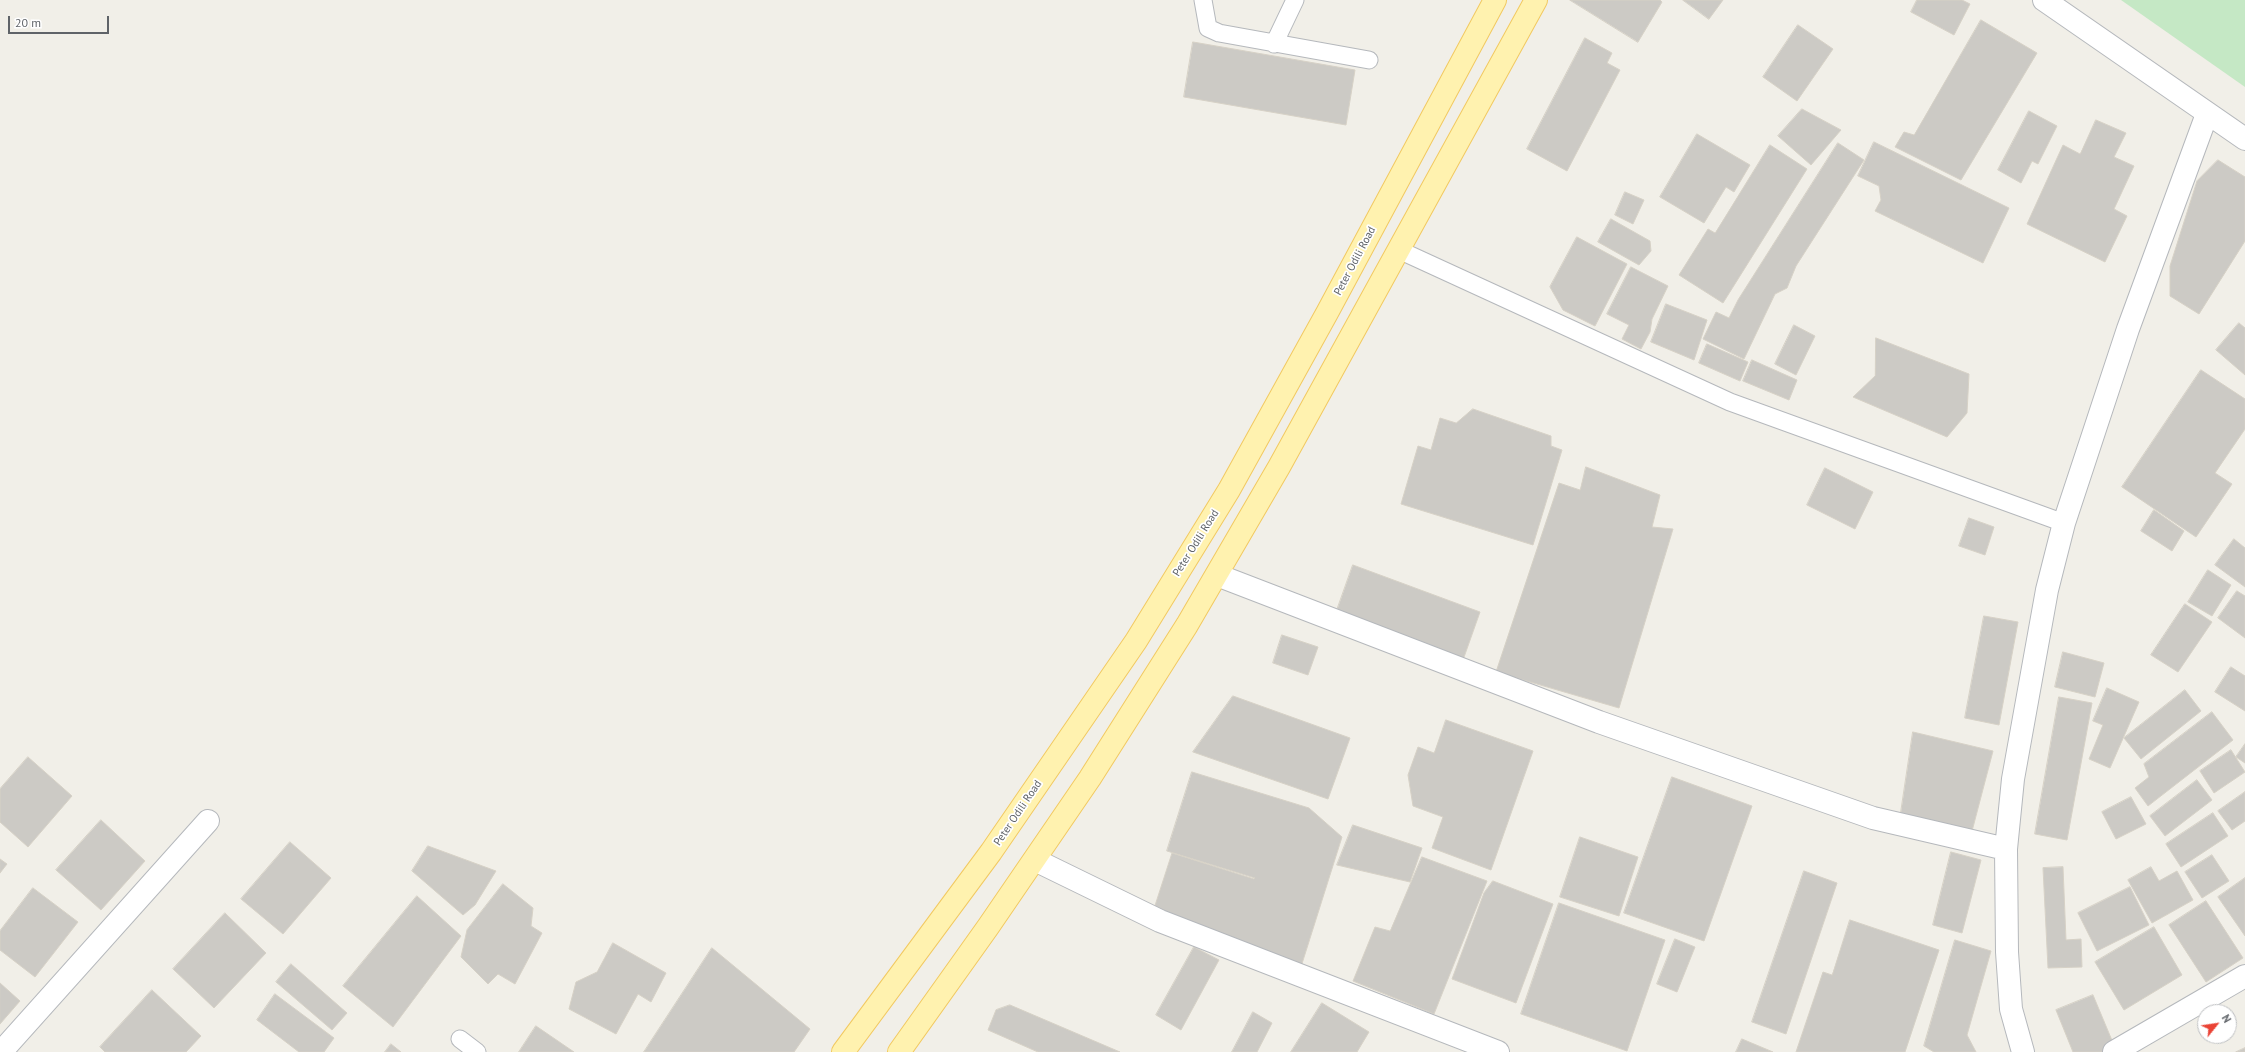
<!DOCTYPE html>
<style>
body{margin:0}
#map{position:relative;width:2245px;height:1052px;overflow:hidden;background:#f1efe8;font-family:"PT Sans",sans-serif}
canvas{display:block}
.north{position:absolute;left:2197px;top:1004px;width:40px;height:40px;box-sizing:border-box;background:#fff;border:1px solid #bfc1c3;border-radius:50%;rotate:60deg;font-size:11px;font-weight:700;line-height:16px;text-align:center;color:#5f6368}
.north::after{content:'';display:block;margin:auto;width:14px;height:18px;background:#ea4335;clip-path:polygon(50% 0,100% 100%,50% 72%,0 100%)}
.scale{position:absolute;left:8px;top:16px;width:101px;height:18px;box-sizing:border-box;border:2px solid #5f6368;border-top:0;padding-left:5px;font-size:12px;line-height:14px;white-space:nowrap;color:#5f6368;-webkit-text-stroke:3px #fff;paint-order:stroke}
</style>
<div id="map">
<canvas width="2245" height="1052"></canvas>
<div class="north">N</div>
<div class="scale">20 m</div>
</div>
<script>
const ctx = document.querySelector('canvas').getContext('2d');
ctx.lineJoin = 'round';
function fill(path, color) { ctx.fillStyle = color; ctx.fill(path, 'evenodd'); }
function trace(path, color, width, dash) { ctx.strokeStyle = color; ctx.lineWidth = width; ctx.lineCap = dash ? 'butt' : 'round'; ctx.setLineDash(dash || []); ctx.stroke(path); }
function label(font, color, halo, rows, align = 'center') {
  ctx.font = font + ' "PT Sans",sans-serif'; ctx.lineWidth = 3.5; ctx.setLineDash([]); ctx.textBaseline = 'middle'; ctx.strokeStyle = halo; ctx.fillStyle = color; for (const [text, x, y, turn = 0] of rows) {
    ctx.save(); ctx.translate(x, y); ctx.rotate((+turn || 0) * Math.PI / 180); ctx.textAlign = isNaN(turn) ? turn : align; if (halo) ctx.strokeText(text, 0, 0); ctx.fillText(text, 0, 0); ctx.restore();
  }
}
fill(new Path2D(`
 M 2121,0 L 2245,0 L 2245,87 Z`), '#c5e8c5');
const building = new Path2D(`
 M 1570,0 L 1660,0 L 1662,2 L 1638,42 Z
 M 1683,0 L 1723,0 L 1709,19 Z
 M 1917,0 L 1962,0 L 1970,4 L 1954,35 L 1911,12 Z
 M 1981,20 L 2037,53 L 1961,180 L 1895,147 L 1904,132 L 1914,135 Z
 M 1798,25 L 1833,49 L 1797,101 L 1763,77 Z
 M 1585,38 L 1612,53 L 1607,63 L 1620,70 L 1567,171 L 1527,149 Z
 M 1193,42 L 1355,70 L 1346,125 L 1184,97 Z
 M 1802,109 L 1841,130 L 1811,165 L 1778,136 Z
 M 2029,111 L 2057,126 L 2038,164 L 2032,161 L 2021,183 L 1998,170 Z
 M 2096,120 L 2126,133 L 2114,157 L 2134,166 L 2114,209 L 2127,216 L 2105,262 L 2027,224 L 2063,145 L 2080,154 Z
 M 1697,134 L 1750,165 L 1734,192 L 1726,187 L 1704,223 L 1660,197 Z
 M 1874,142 L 2009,208 L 1983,263 L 1875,211 L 1881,200 L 1879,186 L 1858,176 Z
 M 1838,143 L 1864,160 L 1796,266 L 1787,288 L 1775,294 L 1744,359 L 1703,339 L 1716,312 L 1729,318 L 1738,300 Z
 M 1770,145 L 1807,169 L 1723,303 L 1679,275 L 1708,229 L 1715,233 Z
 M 2218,160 L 2245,177 L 2245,241 L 2199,314 L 2170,296 L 2170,266 L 2197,181 Z
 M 1625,192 L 1644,200 L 1633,224 L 1615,215 Z
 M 1611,219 L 1650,241 L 1651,251 L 1639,265 L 1598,242 Z
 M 1577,237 L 1627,264 L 1595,326 L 1563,310 L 1550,287 Z
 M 1631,267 L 1668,286 L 1652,319 L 1650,332 L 1641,349 L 1622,339 L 1629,325 L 1607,314 Z
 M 1666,304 L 1707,320 L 1694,360 L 1651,342 Z
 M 2239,323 L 2245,328 L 2245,375 L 2216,350 Z
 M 1794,325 L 1815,336 L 1796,375 L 1775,364 Z
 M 1876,338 L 1969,374 L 1967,413 L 1947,437 L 1853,397 L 1875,376 Z
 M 1707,344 L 1748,362 L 1740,381 L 1699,363 Z
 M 1752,360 L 1797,380 L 1789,400 L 1743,381 Z
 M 2201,370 L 2245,399 L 2245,429 L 2215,473 L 2232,484 L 2196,537 L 2122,487 Z
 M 1473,409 L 1551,436 L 1551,446 L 1562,450 L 1533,545 L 1401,504 L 1418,446 L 1431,450 L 1440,418 L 1456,423 Z
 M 1586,467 L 1660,495 L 1652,527 L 1673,529 L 1619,708 L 1496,672 L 1559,483 L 1580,490 Z
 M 1825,468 L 1873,492 L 1855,529 L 1807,505 Z
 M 2154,510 L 2184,531 L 2172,551 L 2141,531 Z
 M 1969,518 L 1994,527 L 1985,555 L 1959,546 Z
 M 2234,539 L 2245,548 L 2245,587 L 2215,565 Z
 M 1353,565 L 1480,612 L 1463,660 L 1336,613 Z
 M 2208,570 L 2231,585 L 2212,616 L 2188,602 Z
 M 2237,591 L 2245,596 L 2245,638 L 2218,618 Z
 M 2185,604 L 2212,622 L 2178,672 L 2151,655 Z
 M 1984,616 L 2018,622 L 1999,725 L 1965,718 Z
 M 1282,635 L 1318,647 L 1308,675 L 1273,663 Z
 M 2063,652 L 2104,663 L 2095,697 L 2055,687 Z
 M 2231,667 L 2245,676 L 2245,711 L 2215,692 Z
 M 2107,688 L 2139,702 L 2110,768 L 2089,759 L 2103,725 L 2093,721 Z
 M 2185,690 L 2201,711 L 2141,759 L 2124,738 Z
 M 1233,696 L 1350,738 L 1328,799 L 1193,752 Z
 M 2059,697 L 2092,703 L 2067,840 L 2035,834 Z
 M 2212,712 L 2233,740 L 2148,806 L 2135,788 L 2149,777 L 2144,764 Z
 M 1446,720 L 1533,751 L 1491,870 L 1432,848 L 1443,817 L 1413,806 L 1408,775 L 1418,747 L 1434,753 Z
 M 1913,732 L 1993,751 L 1971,835 L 1900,819 Z
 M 2245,744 L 2245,763 L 2236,757 Z
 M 2231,750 L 2245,772 L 2214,793 L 2200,771 Z
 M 28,757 L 72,796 L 28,847 L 0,822 L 0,789 Z
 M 1192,772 L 1309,808 L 1342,837 L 1300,970 L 1150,921 L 1172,853 L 1254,879 L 1255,878 L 1167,851 Z
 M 1672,777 L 1752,806 L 1704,941 L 1624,913 Z
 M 2197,780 L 2212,800 L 2165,836 L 2150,816 Z
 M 2245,792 L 2245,821 L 2232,830 L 2218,811 Z
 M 2131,797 L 2146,824 L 2116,839 L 2102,812 Z
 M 2213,813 L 2228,836 L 2181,867 L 2166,844 Z
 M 101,820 L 145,861 L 101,910 L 56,870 Z
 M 1353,825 L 1422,848 L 1410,882 L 1337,865 Z
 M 1580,837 L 1638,857 L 1619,916 L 1560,897 Z
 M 290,842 L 331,878 L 283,934 L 241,899 Z
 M 428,846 L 496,871 L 475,905 L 463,915 L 412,871 Z
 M 1951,852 L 1981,860 L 1962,933 L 1933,925 Z
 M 2212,855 L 2229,881 L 2202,898 L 2185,872 Z
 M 1422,857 L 1487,881 L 1434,1014 L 1353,981 L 1375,927 L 1390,931 Z
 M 0,859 L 7,864 L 0,873 Z
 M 2063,867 L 2066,940 L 2081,939 L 2082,967 L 2048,968 L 2043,868 Z
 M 2151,867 L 2159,881 L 2177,871 L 2193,900 L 2152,923 L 2128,880 Z
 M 1804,871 L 1837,883 L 1786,1034 L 1752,1022 Z
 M 2245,878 L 2245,936 L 2218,897 Z
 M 1493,881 L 1553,904 L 1516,1003 L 1452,979 L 1484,893 Z
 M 503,884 L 533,908 L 531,926 L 542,933 L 515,984 L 498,974 L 488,984 L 461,957 L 467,930 Z
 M 2130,887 L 2149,925 L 2097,951 L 2078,913 Z
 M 33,888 L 78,922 L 35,977 L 0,950 L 0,931 Z
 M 417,896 L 461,936 L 393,1027 L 343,986 Z
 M 2206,901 L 2243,958 L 2206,982 L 2169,925 Z
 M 1559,903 L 1665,940 L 1627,1051 L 1521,1014 Z
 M 225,913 L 266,953 L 214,1008 L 173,969 Z
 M 1850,920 L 1939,950 L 1905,1052 L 1796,1052 L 1823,972 L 1832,975 Z
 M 2154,927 L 2182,975 L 2124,1010 L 2095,962 Z
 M 1675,939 L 1695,947 L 1677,992 L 1657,984 Z
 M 1955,940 L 1991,951 L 1967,1035 L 1976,1052 L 1934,1052 L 1924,1046 Z
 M 613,943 L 666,973 L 651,1002 L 638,994 L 616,1034 L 569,1009 L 576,982 L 597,972 Z
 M 1194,947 L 1219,960 L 1181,1030 L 1156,1015 Z
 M 712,948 L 810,1029 L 794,1052 L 644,1052 Z
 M 291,964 L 347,1013 L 332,1030 L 276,982 Z
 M 0,983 L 20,1001 L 0,1024 Z
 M 152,990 L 201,1036 L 186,1052 L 105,1052 L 100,1047 Z
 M 275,994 L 334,1038 L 324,1052 L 299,1052 L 257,1020 Z
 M 2093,995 L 2116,1050 L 2112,1052 L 2073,1052 L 2056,1010 Z
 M 1322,1003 L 1369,1032 L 1357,1052 L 1291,1052 Z
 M 1010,1005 L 1120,1052 L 1038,1052 L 988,1030 L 996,1010 Z
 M 1253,1012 L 1272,1023 L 1257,1052 L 1232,1052 Z
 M 536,1026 L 574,1052 L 519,1052 Z
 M 1742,1039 L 1773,1052 L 1736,1052 Z
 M 391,1044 L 401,1052 L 385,1052 Z
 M 2245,1048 L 2245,1052 L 2236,1052 Z`);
fill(building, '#cccac5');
trace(building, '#d6d1c6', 1);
const service = new Path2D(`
 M 1203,0 L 1208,28 L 1219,33 L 1369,60
 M 1274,44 L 1295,0
 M 1399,250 L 1730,402 L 2064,523
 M 460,1039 L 477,1052`);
const minor = new Path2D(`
 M 2044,0 L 2245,139
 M 1217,575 L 1599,722 L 1873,818 L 2006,849
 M 1035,860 L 1160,921 L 1498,1052
 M 1,1052 L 208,821
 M 2023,1052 L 2011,1009 L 2007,952 L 2006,849 L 2013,779 L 2047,590 L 2064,523 L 2128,329 L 2207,114
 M 2114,1052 L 2245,976`);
const primary = new Path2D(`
 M 843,1052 L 991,852 L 1136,641 L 1229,490 L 1327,313 L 1495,0
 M 899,1052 L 988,927 L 1090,778 L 1187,625 L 1279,467 L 1536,0`);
trace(service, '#b5b8bc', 19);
trace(minor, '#b5b8bc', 24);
trace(primary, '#f2c960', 24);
trace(service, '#fff', 17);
trace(minor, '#fff', 22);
trace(primary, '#fff2af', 22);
label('11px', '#5f6368', '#fff', [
 ["Peter Odili Road",1355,261,-62],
 ["Peter Odili Road",1196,543,-58],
 ["Peter Odili Road",1018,813,-56]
]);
</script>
